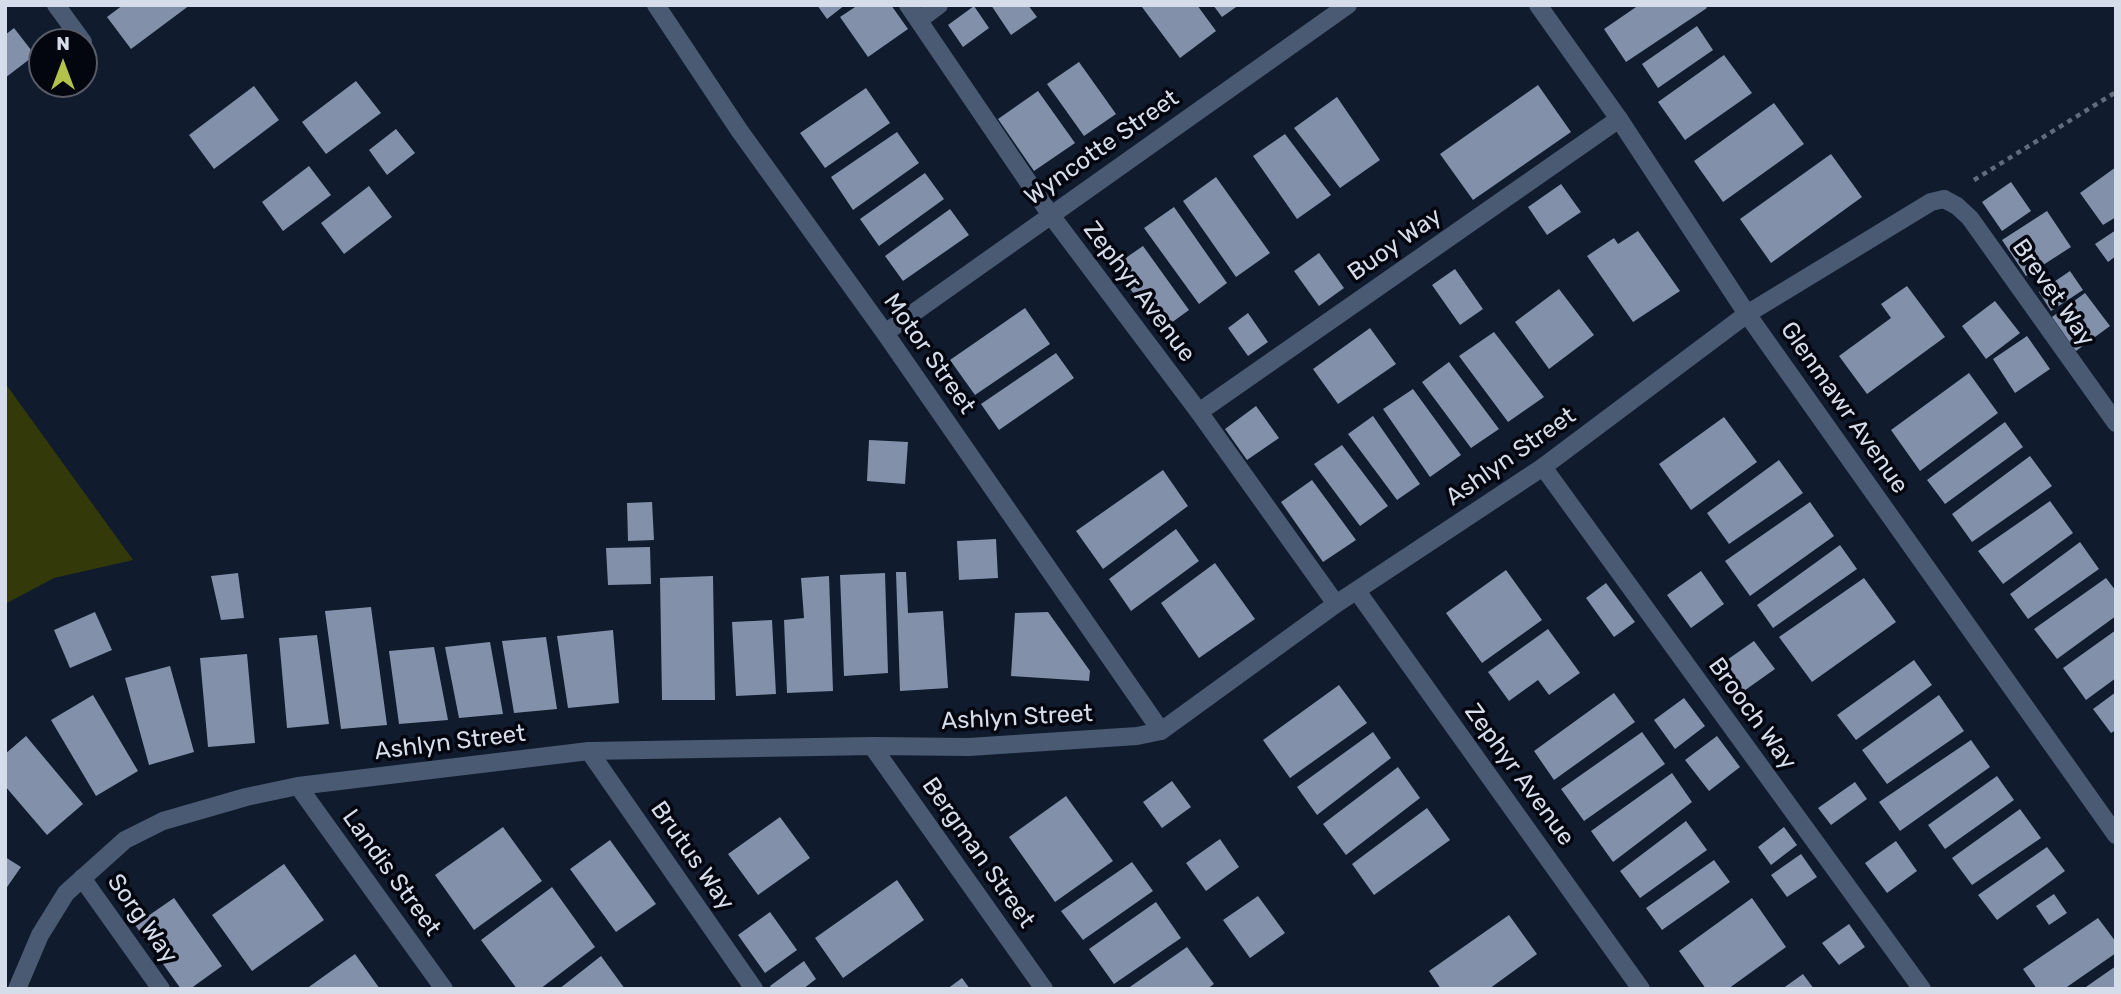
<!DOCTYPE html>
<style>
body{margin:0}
#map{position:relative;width:2121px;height:994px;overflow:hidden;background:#101b2e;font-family:Rubik,sans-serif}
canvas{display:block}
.frame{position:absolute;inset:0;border:7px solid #d5dcea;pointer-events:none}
.north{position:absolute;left:28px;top:28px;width:70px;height:70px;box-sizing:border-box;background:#03060e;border:2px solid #575c66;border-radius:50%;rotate:0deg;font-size:19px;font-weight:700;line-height:28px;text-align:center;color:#d5dcea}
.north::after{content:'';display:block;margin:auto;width:24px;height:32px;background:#b3c24b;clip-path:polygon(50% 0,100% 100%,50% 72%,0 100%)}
</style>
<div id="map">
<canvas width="2121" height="994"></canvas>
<div class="frame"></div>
<div class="north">N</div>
</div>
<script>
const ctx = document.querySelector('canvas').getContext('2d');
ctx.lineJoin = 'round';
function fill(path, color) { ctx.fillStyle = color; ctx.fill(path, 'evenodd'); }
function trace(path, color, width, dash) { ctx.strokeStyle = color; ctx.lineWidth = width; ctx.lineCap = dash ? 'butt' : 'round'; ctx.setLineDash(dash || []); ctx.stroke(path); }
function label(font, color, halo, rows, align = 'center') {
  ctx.font = font + ' Rubik,sans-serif'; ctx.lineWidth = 7; ctx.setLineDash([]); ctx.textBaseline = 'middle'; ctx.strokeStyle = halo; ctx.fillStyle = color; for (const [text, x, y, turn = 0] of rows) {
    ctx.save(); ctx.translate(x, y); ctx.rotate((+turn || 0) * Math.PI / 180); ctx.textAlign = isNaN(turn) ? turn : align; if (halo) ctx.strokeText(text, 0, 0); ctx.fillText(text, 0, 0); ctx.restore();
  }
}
fill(new Path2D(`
 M 5,383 L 133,560 L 54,578 L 5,604 Z`), '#34390a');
fill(new Path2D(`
 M 123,5 L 190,5 L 131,49 L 107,17 Z
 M 817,5 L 845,5 L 827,19 Z
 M 858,5 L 891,5 L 908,29 L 868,57 L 840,17 Z
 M 991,5 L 1028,5 L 1037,17 L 1011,35 Z
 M 1145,5 L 1197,5 L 1216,31 L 1180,58 L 1142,7 Z
 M 1213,5 L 1239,5 L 1222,17 Z
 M 1639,5 L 1705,5 L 1707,8 L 1626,62 L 1604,29 Z
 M 974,6 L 989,28 L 963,47 L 948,25 Z
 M 1697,26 L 1713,50 L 1658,88 L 1642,64 Z
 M 14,28 L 35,55 L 5,78 L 5,35 Z
 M 1724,55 L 1752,93 L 1685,140 L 1658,102 Z
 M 1079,62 L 1116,114 L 1084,136 L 1047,84 Z
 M 356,81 L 381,113 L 326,154 L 302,122 Z
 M 1538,85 L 1571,132 L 1473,200 L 1440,154 Z
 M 254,86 L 279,120 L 214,169 L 189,135 Z
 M 866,88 L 890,123 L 825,168 L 800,133 Z
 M 1038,91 L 1075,143 L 1034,171 L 998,119 Z
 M 1337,97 L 1380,160 L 1340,188 L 1294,128 Z
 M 1774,103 L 1804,144 L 1723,202 L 1694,161 Z
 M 396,129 L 415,153 L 387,175 L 369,150 Z
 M 897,132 L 919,163 L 853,210 L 831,177 Z
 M 1285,134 L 1331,195 L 1297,219 L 1253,156 Z
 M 1831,154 L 1862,197 L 1771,263 L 1740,219 Z
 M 309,166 L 331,195 L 283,231 L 262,202 Z
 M 2116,167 L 2116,217 L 2103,225 L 2080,193 Z
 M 925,173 L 944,199 L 879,246 L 860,219 Z
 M 1216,177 L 1270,253 L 1236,277 L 1183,201 Z
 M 2011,182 L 2031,211 L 2002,231 L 1982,202 Z
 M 1561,184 L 1581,212 L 1547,235 L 1528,207 Z
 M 369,186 L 392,217 L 344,254 L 321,223 Z
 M 1174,207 L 1227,283 L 1199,304 L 1144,228 Z
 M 950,209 L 969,235 L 903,281 L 885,256 Z
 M 2047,211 L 2071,247 L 2026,276 L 2002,240 Z
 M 2116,230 L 2116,256 L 2108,262 L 2095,244 Z
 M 1638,231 L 1680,291 L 1633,322 L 1587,256 L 1614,238 L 1618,244 Z
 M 1143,246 L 1189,310 L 1160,331 L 1114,266 Z
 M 1319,253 L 1344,288 L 1319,306 L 1294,271 Z
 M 1455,269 L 1483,309 L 1460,325 L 1432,285 Z
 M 2070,271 L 2083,290 L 2051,311 L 2039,292 Z
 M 1907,286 L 1945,337 L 1867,394 L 1839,356 L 1891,318 L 1881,304 Z
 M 1559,289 L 1594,335 L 1549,369 L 1515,322 Z
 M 2085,293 L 2110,326 L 2076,351 L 2052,317 Z
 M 1995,301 L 2020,333 L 1986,359 L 1962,326 Z
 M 1025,308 L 1050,344 L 975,395 L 950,360 Z
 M 1248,313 L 1268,342 L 1248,356 L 1228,328 Z
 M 1370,328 L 1396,364 L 1338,404 L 1313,369 Z
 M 1494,332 L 1544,397 L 1508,422 L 1459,356 Z
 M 2027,336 L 2050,369 L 2015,393 L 1993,359 Z
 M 1056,353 L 1074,378 L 999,430 L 981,404 Z
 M 1449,362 L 1499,429 L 1471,448 L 1422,382 Z
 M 1969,373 L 1998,413 L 1920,471 L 1891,430 Z
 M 1413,389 L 1461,455 L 1430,477 L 1383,409 Z
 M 1256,406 L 1279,438 L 1247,460 L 1225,429 Z
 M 1373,416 L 1420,484 L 1397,500 L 1348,434 Z
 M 1724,417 L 1757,462 L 1691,510 L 1659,464 Z
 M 2005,422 L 2023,447 L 1945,504 L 1927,480 Z
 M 869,440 L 908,442 L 905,484 L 867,481 Z
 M 1342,445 L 1388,506 L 1360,526 L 1314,464 Z
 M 2030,456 L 2052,486 L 1972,542 L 1952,514 Z
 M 1779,460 L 1803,493 L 1729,544 L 1707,513 Z
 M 1163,470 L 1188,506 L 1103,569 L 1076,531 Z
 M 1312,480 L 1356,540 L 1323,562 L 1281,502 Z
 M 2050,501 L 2073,533 L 2003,584 L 1978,551 Z
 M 652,502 L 654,540 L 628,541 L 627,503 Z
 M 1810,502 L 1834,536 L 1750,596 L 1725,561 Z
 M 1176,529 L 1199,561 L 1131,611 L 1109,579 Z
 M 996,539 L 998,578 L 959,580 L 957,541 Z
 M 2080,542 L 2099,569 L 2028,619 L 2010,594 Z
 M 1840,545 L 1857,569 L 1773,628 L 1757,605 Z
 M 650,547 L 651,584 L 608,585 L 606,548 Z
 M 1215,563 L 1255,619 L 1199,658 L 1161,603 Z
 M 1506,570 L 1542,620 L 1482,663 L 1446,613 Z
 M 1701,571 L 1724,604 L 1691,628 L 1667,595 Z
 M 896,572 L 906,572 L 908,613 L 943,611 L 948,688 L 900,691 Z
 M 238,573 L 244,618 L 221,620 L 211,576 Z
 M 885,573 L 888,673 L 844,676 L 840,575 Z
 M 713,576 L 715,700 L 662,700 L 660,578 Z
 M 829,576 L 833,691 L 787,693 L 784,620 L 804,618 L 801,578 Z
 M 1864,578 L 1896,622 L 1812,682 L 1779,637 Z
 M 2106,578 L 2116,591 L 2116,616 L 2057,659 L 2034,629 Z
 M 1606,583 L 1635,622 L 1614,637 L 1586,598 Z
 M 371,607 L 387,725 L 341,729 L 325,611 Z
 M 95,612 L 112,650 L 70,668 L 54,630 Z
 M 1048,612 L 1090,671 L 1089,681 L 1011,676 L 1015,613 Z
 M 772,620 L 776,694 L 736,696 L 732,622 Z
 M 1548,629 L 1580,673 L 1549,695 L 1538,680 L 1509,701 L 1488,672 Z
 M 613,630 L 619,703 L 568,708 L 557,636 Z
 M 2116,630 L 2116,678 L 2086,700 L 2063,668 Z
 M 317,635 L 329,724 L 287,728 L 279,638 Z
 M 546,637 L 557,709 L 514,713 L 502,641 Z
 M 1754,641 L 1775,669 L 1734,698 L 1714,669 Z
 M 490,642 L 503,714 L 459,718 L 445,647 Z
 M 434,647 L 448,720 L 399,724 L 389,651 Z
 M 247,654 L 255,743 L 208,747 L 200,658 Z
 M 1914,660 L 1932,685 L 1856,740 L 1837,715 Z
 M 170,666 L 194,752 L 149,765 L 125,678 Z
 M 1339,685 L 1367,723 L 1290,778 L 1263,740 Z
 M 2116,692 L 2116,730 L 2111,733 L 2093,709 Z
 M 1614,693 L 1635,722 L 1554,780 L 1534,751 Z
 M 93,695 L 138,771 L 96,796 L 51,720 Z
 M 1939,695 L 1964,731 L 1887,784 L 1862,750 Z
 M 1684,698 L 1705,726 L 1675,749 L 1654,720 Z
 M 1373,732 L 1391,758 L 1317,815 L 1297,787 Z
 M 1642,732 L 1665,764 L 1584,821 L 1561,789 Z
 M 26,736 L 83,804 L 47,835 L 5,786 L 5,754 Z
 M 1717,736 L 1740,767 L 1709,791 L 1685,760 Z
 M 1971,740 L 1990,767 L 1900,831 L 1879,802 Z
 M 1398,767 L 1420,798 L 1346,855 L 1323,824 Z
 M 1672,773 L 1692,802 L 1613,862 L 1591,831 Z
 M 1997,776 L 2014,800 L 1945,849 L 1928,825 Z
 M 1172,781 L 1191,807 L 1162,828 L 1143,802 Z
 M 1855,782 L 1867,799 L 1831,825 L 1818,808 Z
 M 1066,796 L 1113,861 L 1055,902 L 1009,837 Z
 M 1427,808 L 1450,840 L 1374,895 L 1352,864 Z
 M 2020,809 L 2041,838 L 1972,885 L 1952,858 Z
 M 780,817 L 810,858 L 758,895 L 728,854 Z
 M 1686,821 L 1707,850 L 1640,898 L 1620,871 Z
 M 503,827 L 542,881 L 474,930 L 435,875 Z
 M 1784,827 L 1797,845 L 1771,865 L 1758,847 Z
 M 1220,839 L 1239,867 L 1206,891 L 1186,863 Z
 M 610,840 L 656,904 L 616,932 L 570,869 Z
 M 1896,841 L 1917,871 L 1887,893 L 1865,863 Z
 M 2047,847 L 2065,871 L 1997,920 L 1978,895 Z
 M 1801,854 L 1817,877 L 1787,897 L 1771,875 Z
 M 5,857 L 21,867 L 5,890 Z
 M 1714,860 L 1730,882 L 1662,930 L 1646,908 Z
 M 1132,862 L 1153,891 L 1083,940 L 1061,911 Z
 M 284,864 L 324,920 L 252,971 L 212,915 Z
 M 897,880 L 924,920 L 843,978 L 815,938 Z
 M 552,887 L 595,947 L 540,989 L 517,989 L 481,940 Z
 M 2054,894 L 2067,913 L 2049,925 L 2036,906 Z
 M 1258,896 L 1285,933 L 1250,958 L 1223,920 Z
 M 174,898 L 222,966 L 190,989 L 181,989 L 135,925 Z
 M 1752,898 L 1786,947 L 1728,989 L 1706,989 L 1679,951 Z
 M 1156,902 L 1181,938 L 1114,984 L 1089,949 Z
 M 770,912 L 797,950 L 765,973 L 738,935 Z
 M 1509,915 L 1537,954 L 1489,989 L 1441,989 L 1429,971 Z
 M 2098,918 L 2116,942 L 2116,953 L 2064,989 L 2037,989 L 2023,969 Z
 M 1849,924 L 1865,947 L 1839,965 L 1822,943 Z
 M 1187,947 L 1214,984 L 1207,989 L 1127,989 Z
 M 355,954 L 380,989 L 306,989 Z
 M 601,956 L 625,989 L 559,989 Z
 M 804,961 L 816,979 L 803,989 L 772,989 L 770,986 Z
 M 2116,966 L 2116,989 L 2083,989 Z
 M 1803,974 L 1814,989 L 1782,989 Z
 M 962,978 L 970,989 L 947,989 Z`), '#8290aa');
trace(new Path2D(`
 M 1974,180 L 2116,92`), '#626b7c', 4.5, [5, 5]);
trace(new Path2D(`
 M 919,20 L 939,5
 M 1944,199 L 1957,206 L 1970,218 L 2116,423
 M 1199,412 L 1619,119
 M 1543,467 L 1922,989
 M 589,751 L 754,989
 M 82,878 L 161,989`), '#4b5a73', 18);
trace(new Path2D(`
 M 56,5 L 83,42
 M 656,5 L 739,130 L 885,333 L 1161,731
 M 908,5 L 1050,214 L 1199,412 L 1336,604
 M 1538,5 L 1619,119 L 1747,314 L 2116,835
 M 885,333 L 1348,5
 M 1357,591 L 1641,989
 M 872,746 L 1044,989
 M 298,786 L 444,989
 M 17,989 L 40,935 L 66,893 L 125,840 L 163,821 L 246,797 L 298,786 L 589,751 L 872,746 L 969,747 L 1137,736 L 1161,731 L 1336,604 L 1543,467 L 1747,314 L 1931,202 L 1944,199`), '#4b5a73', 18);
label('24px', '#d5dcea', '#03060e', [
 ["Wyncotte Street",1102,148,-35],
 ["Buoy Way",1395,245,-35],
 ["Zephyr Avenue",1139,292,53],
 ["Brevet Way",2053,293,55],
 ["Motor Street",929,354,55],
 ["Glenmawr Avenue",1844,408,55],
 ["Ashlyn Street",1511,457,-35],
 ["Brooch Way",1752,714,54],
 ["Ashlyn Street",1017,718,-3],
 ["Ashlyn Street",450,743,-7],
 ["Zephyr Avenue",1519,775,54],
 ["Bergman Street",978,853,55],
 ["Brutus Way",692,856,55],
 ["Landis Street",391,873,54],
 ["Sorg Way",142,919,55]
]);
</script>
